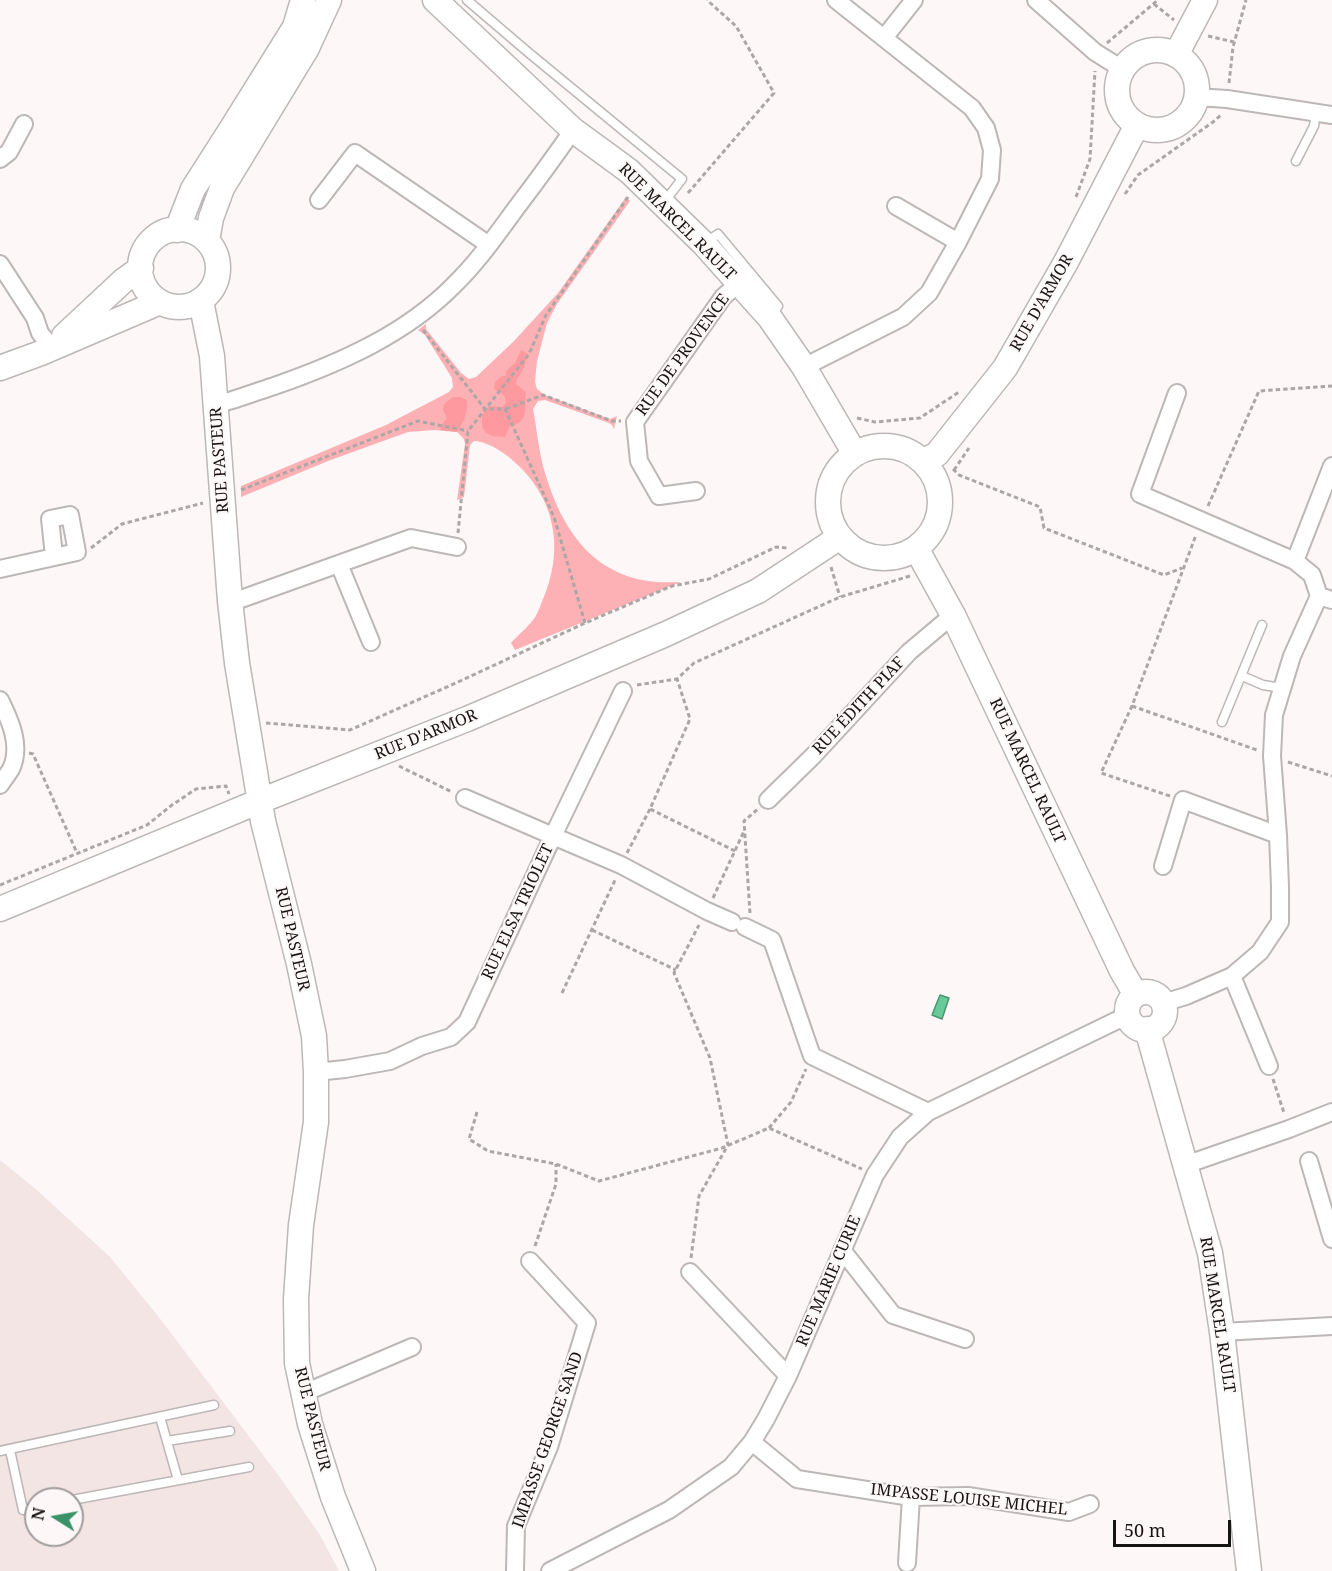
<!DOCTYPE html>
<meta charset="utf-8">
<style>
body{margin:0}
#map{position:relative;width:1332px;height:1571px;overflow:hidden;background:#fdf7f7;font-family:"Noto Serif",serif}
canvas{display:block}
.north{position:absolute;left:24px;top:1487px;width:60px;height:60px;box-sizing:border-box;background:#fdf7f7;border:2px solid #a19c9c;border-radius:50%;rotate:281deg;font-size:16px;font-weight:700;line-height:24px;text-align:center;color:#161414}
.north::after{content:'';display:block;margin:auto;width:21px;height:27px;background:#399267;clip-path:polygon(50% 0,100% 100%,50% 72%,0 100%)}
.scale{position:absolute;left:1113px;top:1520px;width:118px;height:27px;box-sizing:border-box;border:3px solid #161414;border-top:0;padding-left:8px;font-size:18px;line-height:21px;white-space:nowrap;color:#161414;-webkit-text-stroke:4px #fdf7f7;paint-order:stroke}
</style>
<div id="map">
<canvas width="1332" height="1571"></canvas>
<div class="north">N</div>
<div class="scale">50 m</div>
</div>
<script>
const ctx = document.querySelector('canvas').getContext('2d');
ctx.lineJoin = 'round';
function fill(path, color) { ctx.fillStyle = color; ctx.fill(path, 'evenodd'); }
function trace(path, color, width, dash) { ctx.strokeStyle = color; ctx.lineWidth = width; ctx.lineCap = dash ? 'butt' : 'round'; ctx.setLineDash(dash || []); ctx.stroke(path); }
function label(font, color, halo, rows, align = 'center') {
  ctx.font = font + ' "Noto Serif",serif'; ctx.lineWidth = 4.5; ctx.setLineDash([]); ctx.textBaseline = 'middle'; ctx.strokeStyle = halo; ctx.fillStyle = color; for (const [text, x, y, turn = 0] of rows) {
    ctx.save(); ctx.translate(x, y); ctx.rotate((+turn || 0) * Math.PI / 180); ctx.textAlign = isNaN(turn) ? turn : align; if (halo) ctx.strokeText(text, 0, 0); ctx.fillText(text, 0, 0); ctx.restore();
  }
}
fill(new Path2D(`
 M 0,1160 L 38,1191 L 110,1257 L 158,1316 L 279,1476 L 320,1535 L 339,1571 L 0,1571 ZM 36,1499 L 72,1499 L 72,1535 L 36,1535 Z`), '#f4e5e5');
fill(new Path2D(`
 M 626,197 L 630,201 L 557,304 L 547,323 L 537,361 L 535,382 L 537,389 L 545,395 L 610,419 L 617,416 L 614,429 L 612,425 L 609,423 L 545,400 L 538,401 L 533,409 C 537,430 539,453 545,473 C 561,526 589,572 648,581 C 659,583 670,582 681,582 L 515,650 L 511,643 C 518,635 527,628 533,620 C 538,614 540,606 543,599 C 563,552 557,505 521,468 C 509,456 491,442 474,441 L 470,445 L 464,497 L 457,500 L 465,444 L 464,439 L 457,432 L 435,430 L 408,432 L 328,461 L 241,497 L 241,486 L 386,425 L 449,392 L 453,387 L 452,378 L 425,335 L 418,330 L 426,324 L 426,329 L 461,373 L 469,379 L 476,377 L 514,341 L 558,293 Z`), '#fdb1b4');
fill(new Path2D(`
 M 521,350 L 527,353 C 528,359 521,375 517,379 L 516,384 L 526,392 C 524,408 530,422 510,426 L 505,437 L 492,436 L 486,433 L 482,427 L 482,415 L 489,406 L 502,407 L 506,403 L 504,395 L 494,389 L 495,382 L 502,376 L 506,376 L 506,371 L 515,363 Z
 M 453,397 L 461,397 L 467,400 C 468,413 464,422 457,432 L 440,430 L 443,423 L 447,418 L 443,410 L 444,404 Z`), '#fe999f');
const water = new Path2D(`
 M 940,995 L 949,998 L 942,1019 L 932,1015 Z`);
fill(water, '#66cb98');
trace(water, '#4e9470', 1.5);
const lane = new Path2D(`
 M 467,0 L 529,53 L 682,179 L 665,201
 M 1296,161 L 1314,126 L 1316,112
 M 706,242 L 718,234 L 778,306 L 772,316
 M 1242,676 L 1263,685 L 1282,688
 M 1222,722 L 1262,625
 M 160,1417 L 178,1480
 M 167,1441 L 230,1431
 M 10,1450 L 23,1510 L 36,1507
 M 0,1451 L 214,1405
 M 72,1500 L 249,1467`);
const street = new Path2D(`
 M 1036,0 L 1095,52 L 1122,69
 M 884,38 L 914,0
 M 1196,97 L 1227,99 L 1332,115
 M 0,159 L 9,152 L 24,124
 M 319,200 L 355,153 L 489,245
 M 896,206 L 958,242
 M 0,264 L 35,318 L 40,333 L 52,348
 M 804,367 L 903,317 L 929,293 L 958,242 L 990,179 L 992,150 L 986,128 L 972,108 L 836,0
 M 1177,393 L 1140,494 L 1295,561 L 1312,575 L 1319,596 L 1332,600
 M 216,405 C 237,399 256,392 277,385 C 340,363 406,334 454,285 C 478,262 497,234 517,207 C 536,182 555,156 573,130
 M 696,491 L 659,496 L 639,461 L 635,422 L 723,297 L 739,283
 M 1295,561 L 1332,466
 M 339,564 L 371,642
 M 0,569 L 77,552 L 70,515 L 50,519 L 54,556
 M 230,601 L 241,599 L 411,538 L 457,547
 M 0,700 C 10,720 22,746 11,769 C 8,774 4,779 0,785
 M 465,798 L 553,836 L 623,691
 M 768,800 L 813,756 L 909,652 L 953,615
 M 1163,866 L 1183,800 L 1278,835
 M 745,927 L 772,940 L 812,1056 L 928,1112
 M 1232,976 L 1269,1066
 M 1163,1003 L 1186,996 L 1232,976 L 1260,952 L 1280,922 L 1280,887 L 1278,835 L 1272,756 L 1274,715 L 1292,656 L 1319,596
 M 316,1072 L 345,1069 L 390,1061 L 422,1046 L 451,1037 L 467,1022 L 553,836 L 621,865 L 707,911 L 732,922
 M 1309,1161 L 1332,1239
 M 1185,1165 L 1289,1129 L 1332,1112
 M 842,1250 L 893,1315 L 965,1339
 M 690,1272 L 788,1376
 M 1222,1332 L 1332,1326
 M 304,1393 L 412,1347
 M 752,1442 L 797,1479 L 911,1497 L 968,1496 L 1069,1512 L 1090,1504
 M 907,1563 L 911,1497
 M 515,1571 L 516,1526 L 549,1447 L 587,1323 L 530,1261
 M 550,1571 L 669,1510 L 731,1467 L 752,1442 L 766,1419 L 788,1376 L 875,1175 L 900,1137 L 928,1112 L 1128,1015`);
const secondary = new Path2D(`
 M 435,0 L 573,130 L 629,171 L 704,244 L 770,318 L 804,367 L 855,454
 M1117 90a40 40 0 1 1 80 0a40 40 0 1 1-80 0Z
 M 1176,55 L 1205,0
 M140 268a39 39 0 1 1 78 0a39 39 0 1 1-78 0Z
 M 177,230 L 193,189 L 232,128 L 295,27 L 303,0
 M 207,241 L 211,218 L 222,188 L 307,48 L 329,0
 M 201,301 L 212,356 L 230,601 L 237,663 L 263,821 L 299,964 L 314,1036 L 316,1072 L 316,1122 L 301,1225 L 296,1299 L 297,1363 L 310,1424 L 333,1497 L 363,1571
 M 64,336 L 123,281 L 141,268
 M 0,368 L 41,353 L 160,302
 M828 502a56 56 0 1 1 112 0a56 56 0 1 1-112 0Z
 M 923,462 L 937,454 L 1005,368 L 1066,262 L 1137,125
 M 916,548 L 953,615 L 1122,971 L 1136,995
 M 0,909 L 260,801 L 467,719 L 666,634 L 758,591 L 840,537
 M1127 1011a19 19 0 1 1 38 0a19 19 0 1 1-38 0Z
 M 1147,1029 L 1210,1253 L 1222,1332 L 1249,1571`);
trace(lane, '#bdb7b7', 11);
trace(street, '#bdb7b7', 20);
trace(secondary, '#bdb7b7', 27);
trace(new Path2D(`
 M 1154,4 L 1174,20
 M 1208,36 L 1234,42
 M 1107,43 L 1158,0
 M 1229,83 L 1233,47 L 1246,0
 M 688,193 L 774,93 L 736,26 L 707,0
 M 1125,194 L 1138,175 L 1213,122 L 1221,115
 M 1076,197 L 1090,159 L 1095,71
 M 423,330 L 485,409 L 505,409 L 554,517 L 585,623
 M 506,409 L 543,395 L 612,421 L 621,421
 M 857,418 L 875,422 L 920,418 L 959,392
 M 953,469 L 959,475 L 1040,507 L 1044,528 L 1164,575 L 1182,568
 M 954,470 L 969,448
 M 241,490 L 418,421 L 468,431
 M 1208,506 L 1259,391 L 1332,386
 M 458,533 L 468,431 L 529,354 L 546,315 L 628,197
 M 91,548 L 122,524 L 203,503
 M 831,567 L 840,597
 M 637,685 L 677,679
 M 1132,706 L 1257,750
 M 266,723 L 350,730 L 458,682 L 585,623 L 672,586 L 709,579 L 776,547 L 788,548
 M 29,753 L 33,754 L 77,853
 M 1288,762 L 1332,776
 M 399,766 L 452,792
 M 1170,796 L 1101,773 L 1132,706 L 1196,535
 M 735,851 L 650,809 L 690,719 L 677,679 L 694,663 L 840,597 L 910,576
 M 627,853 L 650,809
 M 0,885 L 147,825 L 172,805 L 196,789 L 226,786 L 229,794
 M 713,898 L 745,829
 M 750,913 L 744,821 L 758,809
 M 592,930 L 676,970
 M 562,993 L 616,878
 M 1273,1079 L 1284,1113
 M 477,1112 L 469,1139 L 488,1151 L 556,1164 L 599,1181 L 722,1148 L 769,1128 L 862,1169
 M 769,1128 L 791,1102 L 806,1069
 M 535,1246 L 556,1184 L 556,1164
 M 691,1258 L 699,1196 L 728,1145 L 710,1058 L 674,973 L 699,925`), '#aca7a7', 3, [4.5, 3]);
trace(lane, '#fff', 8);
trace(street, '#fff', 16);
trace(secondary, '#fff', 24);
label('16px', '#161414', '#fdf7f7', [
 ["RUE MARCEL RAULT",677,222,45],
 ["RUE D'ARMOR",1042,303,-60],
 ["RUE DE PROVENCE",683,355,-54],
 ["RUE PASTEUR",220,460,-94],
 ["RUE ÉDITH PIAF",859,706,-47],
 ["RUE D'ARMOR",426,735,-22],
 ["RUE MARCEL RAULT",1027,771,65],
 ["RUE ELSA TRIOLET",518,912,-65],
 ["RUE PASTEUR",292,939,77],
 ["RUE MARIE CURIE",829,1281,-67],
 ["RUE MARCEL RAULT",1217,1315,81],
 ["RUE PASTEUR",312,1419,76],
 ["IMPASSE GEORGE SAND",548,1440,-71],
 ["IMPASSE LOUISE MICHEL",969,1500,6]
]);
</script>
